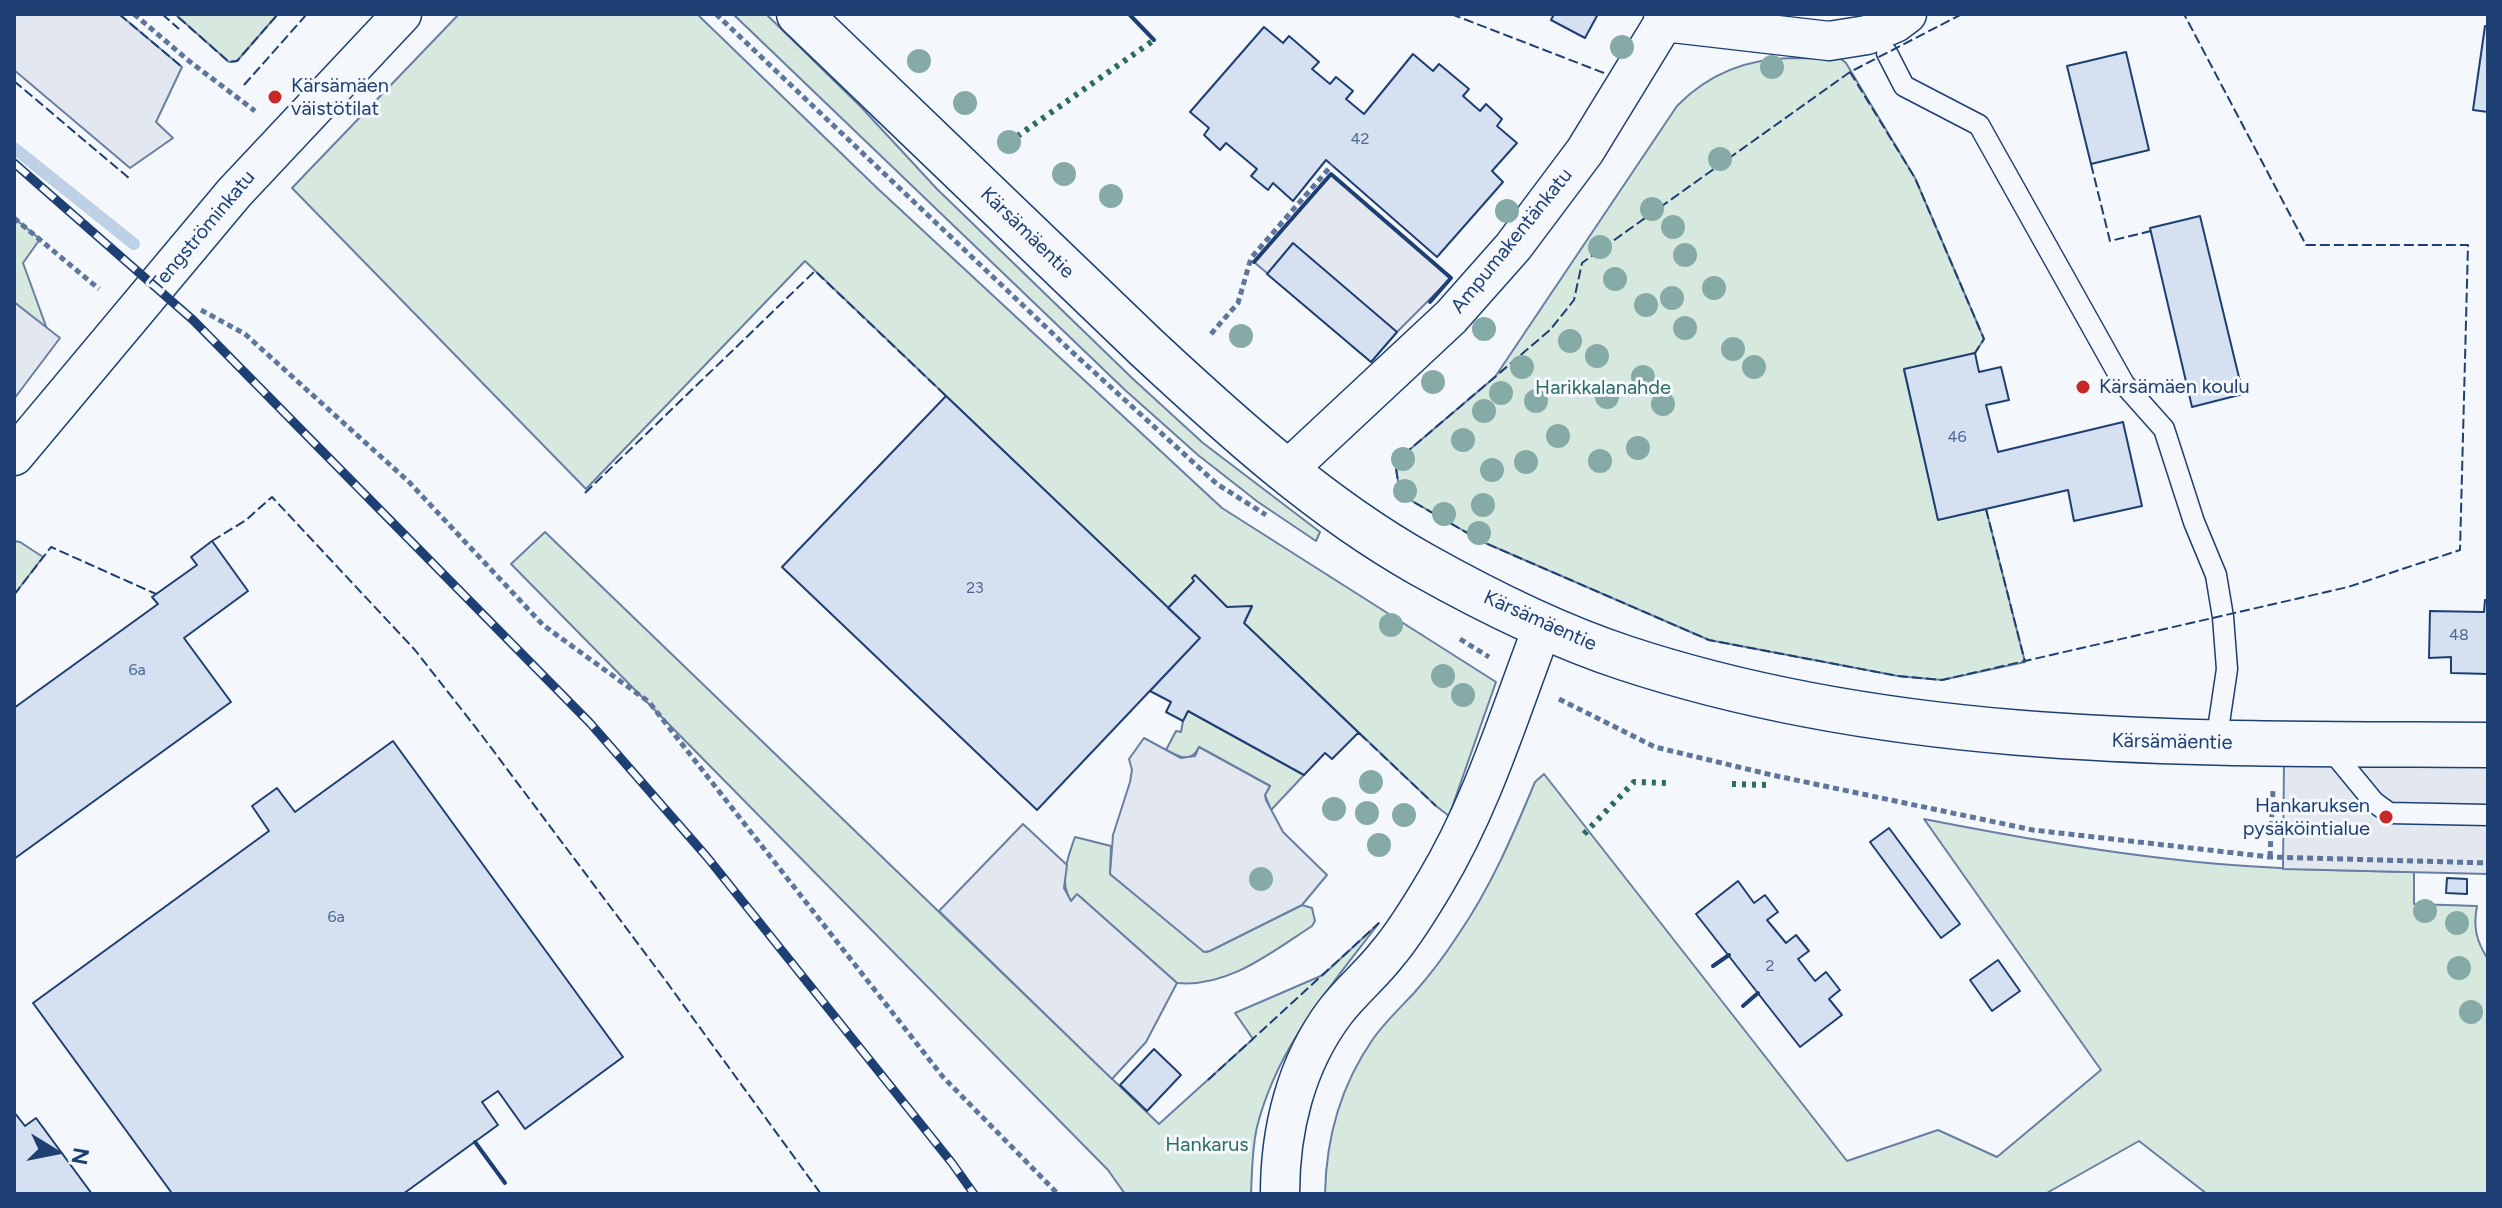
<!DOCTYPE html>
<meta charset="utf-8">
<style>
body{margin:0}
#map{position:relative;width:2502px;height:1208px;overflow:hidden;background:#f4f7fb;font-family:Figtree,sans-serif}
canvas{display:block}
.frame{position:absolute;inset:0;border:16px solid #1d3f73;pointer-events:none}
.north{position:absolute;left:16px;top:1112px;width:80px;height:80px;-webkit-text-stroke:6px #f4f7fb;paint-order:stroke;rotate:100deg;font-size:22px;font-weight:700;line-height:32px;text-align:center;color:#1d3f73}
.north::after{content:'';display:block;margin:auto;width:28px;height:36px;background:#1d3f73;clip-path:polygon(50% 0,100% 100%,50% 72%,0 100%)}
</style>
<div id="map">
<canvas width="2502" height="1208"></canvas>
<div class="frame"></div>
<div class="north">N</div>
</div>
<script>
const ctx = document.querySelector('canvas').getContext('2d');
ctx.lineJoin = 'round';
function fill(path, color) { ctx.fillStyle = color; ctx.fill(path, 'evenodd'); }
function trace(path, color, width, dash) { ctx.strokeStyle = color; ctx.lineWidth = width; ctx.lineCap = dash ? 'butt' : 'round'; ctx.setLineDash(dash || []); ctx.stroke(path); }
function label(font, color, halo, rows, align = 'center') {
  ctx.font = font + ' Figtree,sans-serif'; ctx.lineWidth = 6; ctx.setLineDash([]); ctx.textBaseline = 'middle'; ctx.strokeStyle = halo; ctx.fillStyle = color; for (const [text, x, y, turn = 0] of rows) {
    ctx.save(); ctx.translate(x, y); ctx.rotate((+turn || 0) * Math.PI / 180); ctx.textAlign = isNaN(turn) ? turn : align; if (halo) ctx.strokeText(text, 0, 0); ctx.fillText(text, 0, 0); ctx.restore();
  }
}
const green = new Path2D(`
 M 175,14 L 278,14 L 237,61 L 229,62 Z
 M 459,14 L 697,14 L 876,187 L 1222,508 L 1496,682 L 1449,816 L 1436,806 L 1244,623 L 1252,607 L 1227,607 L 1195,576 L 1194,581 L 1168,608 L 805,261 L 586,489 L 292,188 Z
 M 733,14 L 766,14 L 862,108 L 937,189 L 1132,378 L 1203,443 L 1320,532 L 1316,541 L 1258,502 L 1198,455 L 1125,390 Z
 M 1795,58 L 1841,59 L 1846,63 L 1915,178 L 1984,339 L 1975,353 L 1904,370 L 1938,519 L 1986,509 L 2025,662 L 1942,680 L 1898,676 L 1709,640 L 1483,542 L 1400,494 L 1395,462 L 1495,377 L 1677,106 C 1709,73 1750,58 1795,58 Z
 M 14,218 L 40,239 L 23,263 L 47,329 L 14,302 Z
 M 545,532 L 1159,1124 L 1253,1039 L 1235,1013 L 1323,975 L 1379,923 C 1330,987 1277,1047 1257,1127 C 1252,1148 1252,1172 1251,1194 L 1125,1194 L 1108,1170 L 511,564 Z
 M 14,541 L 20,542 L 43,557 L 14,595 Z
 M 1188,711 L 1304,775 L 1271,810 L 1265,795 L 1270,786 L 1199,747 C 1191,764 1180,757 1166,750 L 1176,731 L 1181,732 L 1183,721 Z
 M 1544,774 L 1847,1161 L 1938,1130 L 1997,1157 L 2101,1070 L 1924,819 C 2005,835 2088,850 2170,859 C 2251,869 2333,870 2414,872 L 2414,904 L 2477,906 C 2473,927 2476,941 2488,959 L 2488,1194 L 2207,1194 L 2139,1141 L 2045,1194 L 1325,1194 C 1326,1138 1341,1085 1373,1039 C 1385,1022 1400,1008 1414,993 C 1430,975 1445,955 1458,935 C 1491,887 1513,835 1535,782 Z
 M 1075,837 L 1111,846 L 1110,874 L 1207,952 L 1302,905 L 1312,908 L 1315,921 L 1312,926 C 1272,952 1228,988 1177,983 L 1078,895 L 1071,901 C 1058,881 1068,857 1075,837 Z`);
fill(green, '#d7e8df');
trace(green, '#687fa3', 2);
const parking = new Path2D(`
 M 14,14 L 119,14 L 182,67 L 156,122 L 173,138 L 130,168 L 14,70 Z
 M 1331,174 L 1451,278 L 1397,332 L 1371,362 L 1254,262 Z
 M 14,302 L 60,338 L 14,399 Z
 M 1144,738 L 1181,758 L 1195,756 L 1199,747 L 1270,786 L 1265,795 L 1266,800 L 1283,832 L 1327,875 L 1302,905 L 1210,951 L 1204,952 L 1110,874 L 1113,835 L 1130,782 L 1132,770 L 1129,759 Z
 M 2284,760 L 2488,765 L 2488,874 L 2283,869 Z
 M 1023,824 L 1067,865 L 1064,888 L 1071,901 L 1077,894 L 1177,983 L 1146,1042 L 1112,1079 L 939,911 Z`);
fill(parking, '#e3e8f0');
trace(parking, '#687fa3', 2);
trace(new Path2D(`
 M 14,148 L 134,244`), '#bed0e5', 12);
const building = new Path2D(`
 M 1554,14 L 1598,14 L 1585,38 L 1551,20 Z
 M 2485,26 L 2488,26 L 2488,112 L 2473,110 Z
 M 1264,27 L 1283,43 L 1289,36 L 1319,62 L 1312,69 L 1330,84 L 1336,77 L 1353,91 L 1346,99 L 1364,114 L 1413,54 L 1433,71 L 1439,64 L 1469,89 L 1463,96 L 1480,111 L 1486,104 L 1502,119 L 1497,126 L 1517,143 L 1492,171 L 1503,182 L 1437,257 L 1326,160 L 1293,201 L 1273,183 L 1268,190 L 1251,176 L 1257,169 L 1226,143 L 1220,150 L 1204,135 L 1209,128 L 1190,112 Z
 M 2126,52 L 2149,150 L 2091,164 L 2067,66 Z
 M 2200,216 L 2243,394 L 2192,407 L 2150,228 Z
 M 1293,243 L 1397,332 L 1371,362 L 1267,274 Z
 M 1975,353 L 1979,372 L 2001,367 L 2009,400 L 1986,405 L 1998,452 L 2123,422 L 2142,506 L 2074,521 L 2068,490 L 1938,520 L 1904,369 Z
 M 946,396 L 1200,638 L 1037,810 L 782,567 Z
 M 212,541 L 248,591 L 184,638 L 231,702 L 14,859 L 14,708 L 158,604 L 152,597 L 197,565 L 191,557 Z
 M 1195,575 L 1227,607 L 1252,606 L 1244,623 L 1360,734 L 1357,734 L 1332,759 L 1325,753 L 1304,775 L 1188,711 L 1183,721 L 1166,712 L 1171,702 L 1150,691 L 1200,638 L 1168,608 L 1194,581 L 1192,578 Z
 M 2485,600 L 2488,600 L 2488,674 L 2451,673 L 2451,657 L 2429,658 L 2430,611 L 2484,612 Z
 M 393,741 L 623,1057 L 525,1129 L 498,1091 L 482,1102 L 498,1125 L 403,1194 L 169,1194 L 171,1192 L 33,1003 L 269,831 L 252,806 L 277,788 L 295,812 Z
 M 1889,828 L 1960,924 L 1941,938 L 1870,842 Z
 M 2447,878 L 2467,879 L 2467,894 L 2446,893 Z
 M 1738,881 L 1754,903 L 1765,895 L 1778,912 L 1767,920 L 1786,943 L 1796,935 L 1809,951 L 1798,959 L 1815,981 L 1826,972 L 1840,990 L 1829,999 L 1842,1015 L 1800,1047 L 1696,914 Z
 M 1998,960 L 2020,991 L 1992,1011 L 1970,980 Z
 M 1154,1049 L 1181,1075 L 1147,1111 L 1120,1085 Z
 M 14,1112 L 25,1126 L 36,1118 L 92,1194 L 14,1194 Z`);
fill(building, '#d5e0f0');
trace(building, '#1d3f73', 2);
const lane = new Path2D(`
 M 1887,53 L 1904,86 L 1979,125 L 2124,384 L 2164,429 L 2194,522 L 2216,575 L 2223,617 L 2227,669 L 2216,743
 M 2327,745 L 2374,802 L 2389,813 L 2488,815`);
const street = new Path2D(`
 M 1664,22 L 1829,41 L 1867,35 L 1895,23 L 1907,14
 M 14,456 L 234,193 L 402,14
 M 1286,471 L 1451,317 L 1513,247 L 1585,151 L 1664,22 L 1663,14
 M 1280,1194 C 1280,1129 1296,1064 1335,1012 C 1351,991 1372,974 1388,953 C 1406,932 1421,906 1435,883 C 1483,803 1510,712 1543,626`);
const secondary = new Path2D(`
 M 799,14 L 1147,348 C 1232,427 1320,507 1421,564 C 1485,600 1555,635 1625,658 C 1904,750 2198,743 2488,745`);
trace(lane, '#1d3f73', 23);
trace(street, '#1d3f73', 41);
trace(secondary, '#1d3f73', 47);
trace(new Path2D(`
 M 134,14 L 189,61 L 255,111
 M 716,14 L 1070,350 L 1217,484 L 1266,515
 M 14,218 L 99,289
 M 201,310 L 245,334 L 409,482 L 543,625 L 649,702 L 943,1077 L 1058,1194
 M 1211,334 L 1238,303 L 1251,258 L 1332,165
 M 1460,639 L 1489,657
 M 1559,699 L 1655,747 L 1772,775 L 2033,830 L 2270,857 L 2488,863
 M 2270,857 L 2273,789`), '#5e769c', 5, [6, 4]);
trace(lane, '#f4f7fb', 20);
trace(street, '#f4f7fb', 38);
trace(secondary, '#f4f7fb', 44);
const rail = new Path2D(`
 M 14,163 L 193,320 L 590,723 L 707,857 L 952,1163 L 974,1194`);
trace(rail, '#1d3f73', 9);
trace(rail, '#f4f7fb', 6, [18]);
trace(new Path2D(`
 M 1009,142 L 1154,40
 M 1732,784 L 1769,785
 M 1584,834 L 1634,782 L 1669,783`), '#2c6c60', 6, [4, 6]);
trace(new Path2D(`
 M 119,14 L 182,67
 M 162,14 L 179,29
 M 1451,14 L 1604,73
 M 1962,14 L 1850,72 L 1582,263 L 1574,300 L 1550,330 L 1395,462 L 1400,494 L 1483,542 L 1709,640 L 1898,676 L 1942,680 L 2348,587 L 2460,550 L 2468,245 L 2306,245 L 2184,14
 M 178,17 L 229,62 L 237,61 L 278,14
 M 1850,72 L 1915,178 L 1984,339 L 1975,353
 M 14,81 L 130,179
 M 244,85 L 307,14
 M 2091,164 L 2110,241 L 2151,231
 M 585,493 L 815,271 L 946,396
 M 1986,509 L 2025,662
 M 212,541 L 246,520 L 272,497 L 415,650 L 480,733 L 663,977 L 821,1194
 M 14,595 L 51,547 L 156,594
 M 1360,734 L 1436,806
 M 1208,1080 L 1379,923`), '#1d3f73', 2, [10, 4]);
trace(new Path2D(`
 M 1129,14 L 1154,40
 M 1254,262 L 1331,174 L 1451,278 L 1430,302
 M 1713,966 L 1729,955
 M 1743,1006 L 1758,993
 M 475,1142 L 505,1183`), '#1d3f73', 4);
ctx.fillStyle = '#86aba6';
for (const [x, y] of [
 [1622,47],
 [919,61],
 [1772,67],
 [965,103],
 [1009,142],
 [1720,159],
 [1064,174],
 [1111,196],
 [1652,209],
 [1507,211],
 [1673,227],
 [1600,247],
 [1685,255],
 [1615,279],
 [1714,288],
 [1672,298],
 [1646,305],
 [1685,328],
 [1484,329],
 [1241,336],
 [1570,341],
 [1733,349],
 [1597,356],
 [1522,367],
 [1754,367],
 [1643,377],
 [1433,382],
 [1501,393],
 [1607,397],
 [1536,401],
 [1663,404],
 [1484,411],
 [1558,436],
 [1463,440],
 [1638,448],
 [1403,459],
 [1600,461],
 [1526,462],
 [1492,470],
 [1405,491],
 [1483,505],
 [1444,514],
 [1479,533],
 [1391,625],
 [1443,676],
 [1463,695],
 [1371,782],
 [1334,809],
 [1367,813],
 [1404,815],
 [1379,845],
 [1261,879],
 [2425,911],
 [2457,923],
 [2459,968],
 [2471,1012]
]) { ctx.beginPath(); ctx.arc(x, y, 12, 0, 2 * Math.PI); ctx.fill(); }
for (const [x, y, r, color] of [
 [275,97,8,"#c62828"],
 [2083,387,8,"#c62828"],
 [2386,817,8,"#c62828"]
]) { const dot = new Path2D(); dot.arc(x, y, r, 0, 2 * Math.PI); ctx.fillStyle = color; ctx.fill(dot); trace(dot, '#f4f7fb', 3); }
label('16px', '#4b6792', null, [
 ["42",1360,139],
 ["46",1957,437],
 ["23",975,588],
 ["48",2459,635],
 ["6a",137,670],
 ["6a",336,917],
 ["2",1770,966]
]);
label('20px', '#1d3f73', '#f4f7fb', [
 ["Kärsämäen",291,86],
 ["väistötilat",291,109],
 ["Kärsämäen koulu",2099,387],
 ["Hankaruksen",2370,806,"right"],
 ["pysäköintialue",2370,829,"right"]
], 'left');
label('20px', '#1d3f73', '#f4f7fb', [
 ["Tengströminkatu",203,231,-50],
 ["Kärsämäentie",1027,233,44],
 ["Ampumakentänkatu",1512,241,-51],
 ["Kärsämäentie",1540,621,24],
 ["Kärsämäentie",2172,742,1]
]);
label('20px', '#2c6c60', '#f4f7fb', [
 ["Harikkalanahde",1603,388],
 ["Hankarus",1207,1145]
]);
</script>
